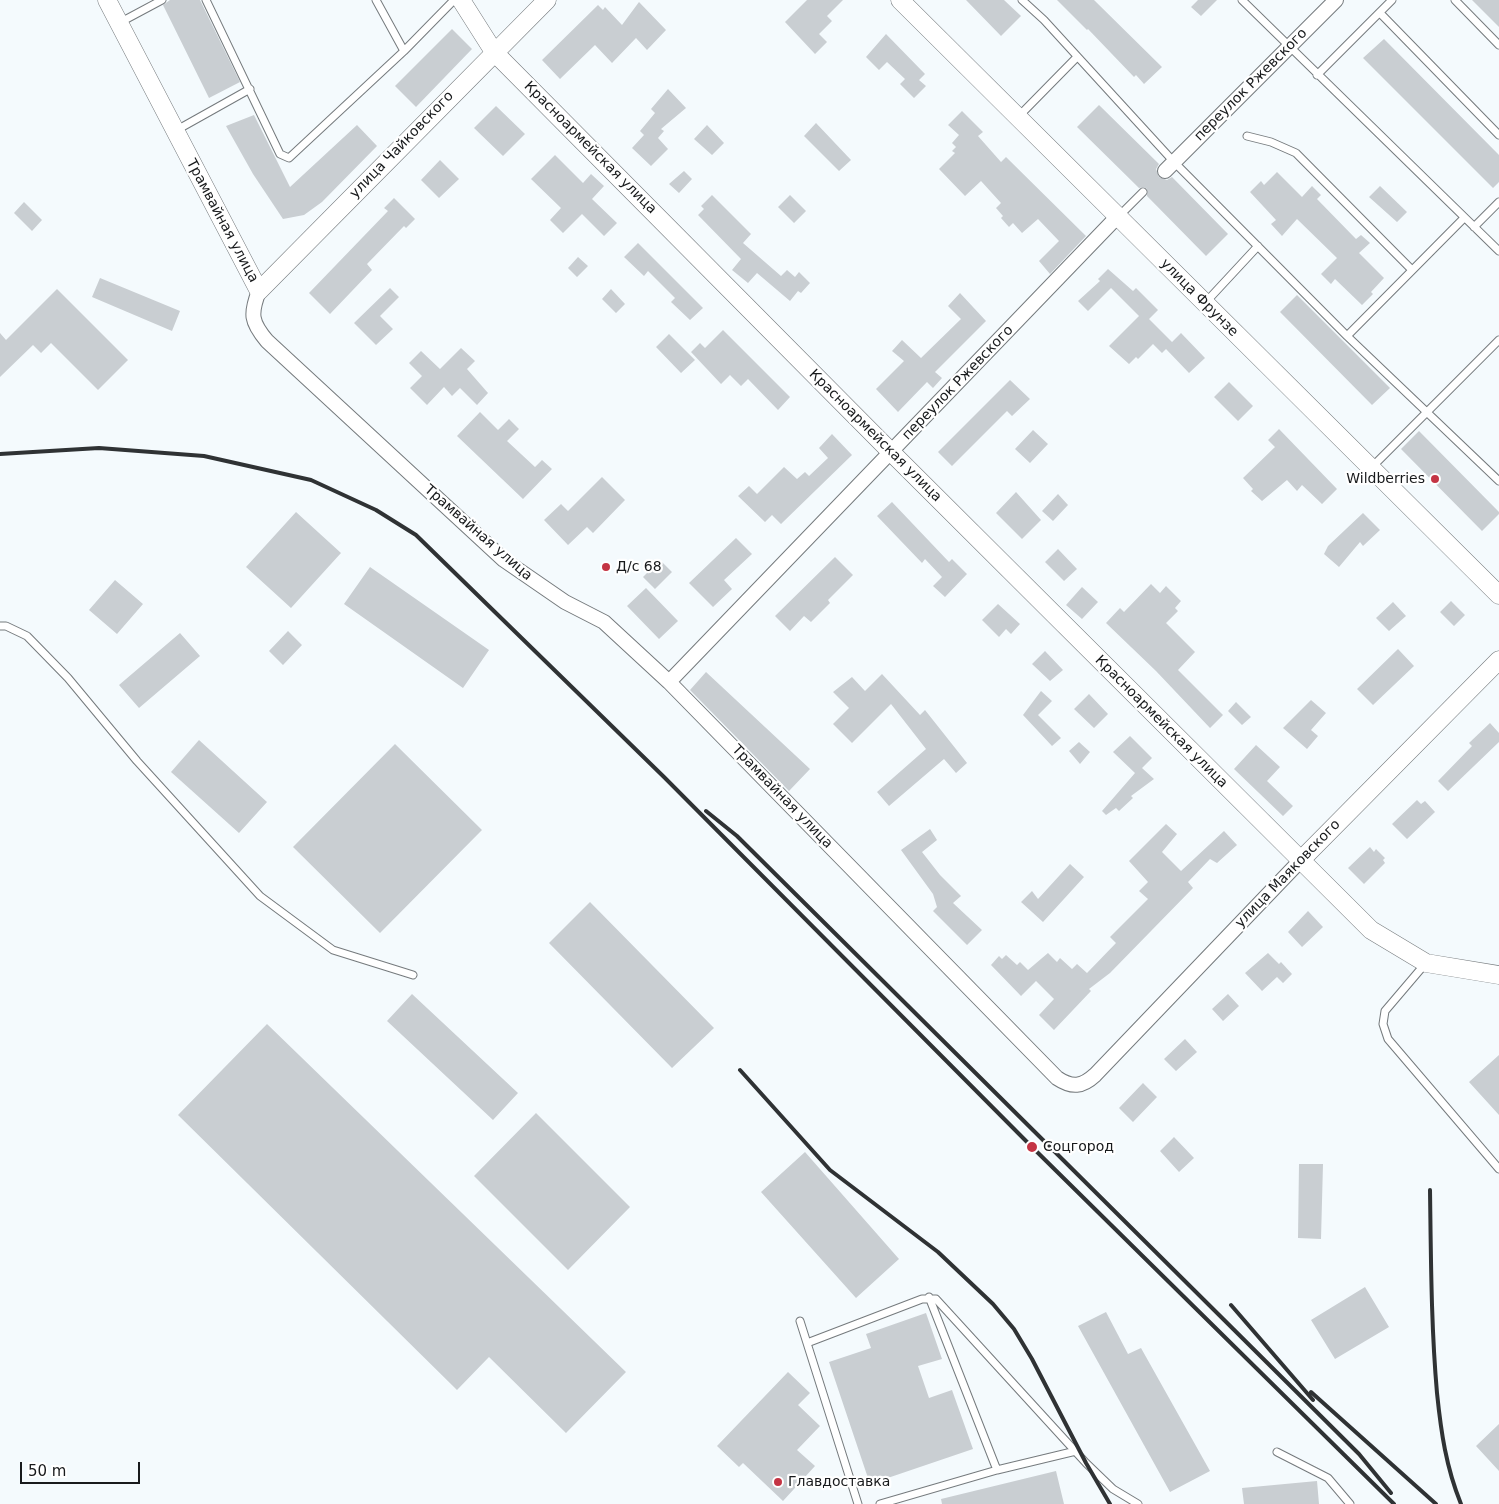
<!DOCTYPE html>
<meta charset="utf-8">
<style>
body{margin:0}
#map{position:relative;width:1499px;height:1504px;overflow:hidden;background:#f4fafd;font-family:"DejaVu Sans",sans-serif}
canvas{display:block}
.scale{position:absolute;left:20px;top:1462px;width:120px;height:22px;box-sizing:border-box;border:2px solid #181a1c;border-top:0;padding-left:6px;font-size:15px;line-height:18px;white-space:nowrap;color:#181a1c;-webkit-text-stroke:4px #fff;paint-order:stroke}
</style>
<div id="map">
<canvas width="1499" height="1504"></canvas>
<div class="scale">50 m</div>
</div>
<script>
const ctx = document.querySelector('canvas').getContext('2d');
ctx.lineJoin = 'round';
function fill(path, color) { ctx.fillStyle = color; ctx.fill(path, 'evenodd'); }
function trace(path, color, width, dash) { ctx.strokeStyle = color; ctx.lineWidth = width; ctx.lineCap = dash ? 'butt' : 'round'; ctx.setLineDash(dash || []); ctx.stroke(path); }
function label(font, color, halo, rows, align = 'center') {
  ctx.font = font + ' "DejaVu Sans",sans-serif'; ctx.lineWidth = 4.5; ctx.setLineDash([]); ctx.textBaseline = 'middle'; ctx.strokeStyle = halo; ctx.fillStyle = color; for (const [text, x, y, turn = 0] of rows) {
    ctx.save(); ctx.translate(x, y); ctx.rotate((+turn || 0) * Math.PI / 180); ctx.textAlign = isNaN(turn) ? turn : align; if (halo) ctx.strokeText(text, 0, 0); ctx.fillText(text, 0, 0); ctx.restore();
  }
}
fill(new Path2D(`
 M 170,0 L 200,0 L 240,82 L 209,98 L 163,5 Z
 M 807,0 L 843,0 L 827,16 L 832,21 L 819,34 L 827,42 L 815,54 L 785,22 Z
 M 966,0 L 1004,0 L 1021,16 L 1001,36 Z
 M 1057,0 L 1094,0 L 1162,67 L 1144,84 L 1136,75 L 1134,77 L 1088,29 L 1087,30 Z
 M 1198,0 L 1217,0 L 1201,16 L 1191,7 Z
 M 1472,0 L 1499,0 L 1499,27 Z
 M 639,2 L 666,30 L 647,50 L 636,38 L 612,63 L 595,45 L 560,79 L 542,60 L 598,5 L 603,10 L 605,7 L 622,25 Z
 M 452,29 L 472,49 L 416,107 L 395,86 Z
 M 886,34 L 925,74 L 919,80 L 926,86 L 914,98 L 900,84 L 905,79 L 887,62 L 879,70 L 866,57 Z
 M 1384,39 L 1499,155 L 1499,182 L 1493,188 L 1363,58 Z
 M 668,89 L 686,108 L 661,129 L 664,131 L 658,138 L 668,149 L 651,166 L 632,148 L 644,135 L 640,131 L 655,113 L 651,109 Z
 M 1099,105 L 1159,164 L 1156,169 L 1159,177 L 1167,180 L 1172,177 L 1228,234 L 1206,256 L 1147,196 L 1147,189 L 1144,187 L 1139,188 L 1077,127 Z
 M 496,106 L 525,134 L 503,156 L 474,128 Z
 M 962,111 L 983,132 L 978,136 L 1001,162 L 1006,157 L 1086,236 L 1050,274 L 1039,261 L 1059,241 L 1038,219 L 1022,233 L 1013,223 L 1009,227 L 1001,218 L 1003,216 L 996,208 L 1001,203 L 981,181 L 965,196 L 939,169 L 955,153 L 952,151 L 956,147 L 952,143 L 959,135 L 948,125 Z
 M 254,115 L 290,187 L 357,125 L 377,146 L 322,202 L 304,215 L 283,219 L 253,174 L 226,126 Z
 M 816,123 L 851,160 L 839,171 L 804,136 Z
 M 707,125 L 724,143 L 712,155 L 694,139 Z
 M 555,155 L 583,183 L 591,174 L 604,186 L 592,199 L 617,223 L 604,236 L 582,214 L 563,233 L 550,220 L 561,208 L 531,179 Z
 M 440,160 L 459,179 L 439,198 L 421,180 Z
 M 684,171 L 692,179 L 679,193 L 669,184 Z
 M 1277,172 L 1302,197 L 1312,186 L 1321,195 L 1317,199 L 1356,239 L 1361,235 L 1370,243 L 1359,253 L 1384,278 L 1371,292 L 1373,294 L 1362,305 L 1335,279 L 1331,284 L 1321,274 L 1337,258 L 1297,219 L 1282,236 L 1271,224 L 1276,220 L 1250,192 L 1261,181 L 1264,185 Z
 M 1380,186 L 1407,212 L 1397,222 L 1369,197 Z
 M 712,195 L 751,234 L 743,243 L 781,276 L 787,270 L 795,277 L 799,272 L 810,283 L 801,293 L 798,291 L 790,301 L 757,273 L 748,283 L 732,270 L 741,259 L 698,215 L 704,209 L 701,206 Z
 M 790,195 L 806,211 L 794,223 L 778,207 Z
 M 394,198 L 415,219 L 406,228 L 404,226 L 367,264 L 372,270 L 330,314 L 309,293 L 388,211 L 384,208 Z
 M 24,202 L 42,220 L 32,231 L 14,213 Z
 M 638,243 L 703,308 L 690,320 L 671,302 L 675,298 L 648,271 L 644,276 L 624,257 Z
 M 578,257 L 588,266 L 577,277 L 568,268 Z
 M 1108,269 L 1133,291 L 1136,288 L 1158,310 L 1149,319 L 1172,342 L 1181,333 L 1205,358 L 1189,373 L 1166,349 L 1162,353 L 1153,344 L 1138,359 L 1136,357 L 1129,364 L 1109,346 L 1139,316 L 1111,288 L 1088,311 L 1078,301 L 1100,281 L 1098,279 Z
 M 100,278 L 180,311 L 172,331 L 92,297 Z
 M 390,288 L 399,297 L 380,316 L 393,329 L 376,345 L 354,323 Z
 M 57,289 L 128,360 L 98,390 L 51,343 L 41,353 L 33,345 L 0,377 L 0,333 L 6,340 Z
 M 611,289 L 625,304 L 616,313 L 602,299 Z
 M 960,293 L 986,321 L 935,372 L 942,378 L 933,388 L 927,382 L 898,412 L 876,389 L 904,361 L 892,351 L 902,340 L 921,358 L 961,319 L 948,306 Z
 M 1297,295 L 1390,388 L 1372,405 L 1280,312 Z
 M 723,330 L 790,397 L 778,410 L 748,379 L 741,386 L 730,375 L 721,384 L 691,352 L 700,343 L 705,348 Z
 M 669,334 L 695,360 L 681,373 L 656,347 Z
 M 461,348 L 475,361 L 467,369 L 488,393 L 477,405 L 460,388 L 452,396 L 444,387 L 427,405 L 410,388 L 422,376 L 409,363 L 421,351 L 440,369 Z
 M 1010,380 L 1030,399 L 1012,416 L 1007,411 L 952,466 L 938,452 Z
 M 1229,382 L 1253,406 L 1238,421 L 1214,397 Z
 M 480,412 L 498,430 L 509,419 L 519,429 L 507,441 L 535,467 L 542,460 L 552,469 L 523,499 L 457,436 Z
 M 1279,429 L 1337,489 L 1322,504 L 1302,485 L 1297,491 L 1287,480 L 1262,501 L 1251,491 L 1253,489 L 1243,478 L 1275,447 L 1268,440 Z
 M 1033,430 L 1048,444 L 1030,463 L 1015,449 Z
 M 1419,431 L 1499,512 L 1499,514 L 1482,531 L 1401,449 Z
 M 832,434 L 852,455 L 781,524 L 772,515 L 765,522 L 738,496 L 749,486 L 757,494 L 784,467 L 797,479 L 805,472 L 809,476 L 828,458 L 819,448 Z
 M 602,477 L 625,500 L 593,533 L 587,527 L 568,545 L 544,520 L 561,504 L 568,511 Z
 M 1016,492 L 1041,520 L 1022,539 L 996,513 Z
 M 1058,494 L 1068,505 L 1053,521 L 1042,511 Z
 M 892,502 L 949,562 L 952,559 L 967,574 L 945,597 L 933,586 L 942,577 L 925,559 L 922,563 L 877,516 Z
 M 296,512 L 341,553 L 291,608 L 246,567 Z
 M 1363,513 L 1380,530 L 1363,546 L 1360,542 L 1339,567 L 1324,554 L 1328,546 Z
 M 736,538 L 752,554 L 724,580 L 732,589 L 713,607 L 689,583 Z
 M 1058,549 L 1077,569 L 1064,581 L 1045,562 Z
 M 835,557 L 853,575 L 828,600 L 830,603 L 811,622 L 804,616 L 790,631 L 775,616 Z
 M 660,560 L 672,572 L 655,589 L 643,577 Z
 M 370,567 L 489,650 L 463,688 L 344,604 Z
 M 115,580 L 143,604 L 117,634 L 89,610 Z
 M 1151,584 L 1160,593 L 1166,586 L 1181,601 L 1175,608 L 1178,611 L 1166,623 L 1195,652 L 1178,670 L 1223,715 L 1210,728 L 1156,671 L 1106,623 L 1120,608 L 1124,612 Z
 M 1082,587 L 1098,602 L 1082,619 L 1066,605 Z
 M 646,588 L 678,621 L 659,639 L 627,606 Z
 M 1451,601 L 1465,615 L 1454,626 L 1440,612 Z
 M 1393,602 L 1406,616 L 1389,631 L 1376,618 Z
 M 998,604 L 1020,624 L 1011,634 L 1006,629 L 999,637 L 982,620 Z
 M 288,631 L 302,645 L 283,665 L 269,651 Z
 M 180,633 L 200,656 L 139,708 L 119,685 Z
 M 1398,649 L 1414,666 L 1373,705 L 1357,689 Z
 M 1045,651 L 1063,670 L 1050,681 L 1032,664 Z
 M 706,672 L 810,769 L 789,791 L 690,690 Z
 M 882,674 L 920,715 L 925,710 L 967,763 L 956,773 L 944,759 L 889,806 L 877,792 L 926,749 L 891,704 L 852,743 L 833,724 L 849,708 L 833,692 L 852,677 L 865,691 Z
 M 1041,691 L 1052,701 L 1038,715 L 1061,738 L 1052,746 L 1023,715 Z
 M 1089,694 L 1108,714 L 1094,728 L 1074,709 Z
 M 1311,700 L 1326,713 L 1311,730 L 1318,736 L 1307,749 L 1283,728 Z
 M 1236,702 L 1251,717 L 1242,725 L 1228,711 Z
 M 1490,723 L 1499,733 L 1499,742 L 1448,791 L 1438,781 L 1472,746 L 1469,743 Z
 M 1130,736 L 1152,758 L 1142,768 L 1154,779 L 1131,796 L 1133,798 L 1119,811 L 1116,808 L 1106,815 L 1102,811 L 1135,773 L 1113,752 Z
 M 199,740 L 267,802 L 239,833 L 171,772 Z
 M 1079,742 L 1090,752 L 1080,764 L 1069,751 Z
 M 395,744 L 482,830 L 380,933 L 293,847 Z
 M 1256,745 L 1280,767 L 1267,781 L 1293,806 L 1283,816 L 1234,769 Z
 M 1417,800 L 1421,804 L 1425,801 L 1435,812 L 1407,839 L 1392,824 Z
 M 1166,824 L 1177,834 L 1162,852 L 1181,871 L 1224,831 L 1237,845 L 1217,863 L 1210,859 L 1188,882 L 1193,888 L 1110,973 L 1089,989 L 1091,991 L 1054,1030 L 1039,1015 L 1054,999 L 1036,981 L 1021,996 L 991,965 L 999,956 L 1002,959 L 1006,955 L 1017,965 L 1020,962 L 1028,970 L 1048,953 L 1057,962 L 1060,958 L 1072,969 L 1077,964 L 1087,973 L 1116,943 L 1110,937 L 1148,899 L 1139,891 L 1148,882 L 1129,861 Z
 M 930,829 L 937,840 L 922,852 L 940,875 L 961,896 L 953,903 L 982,930 L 967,945 L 933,911 L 937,907 L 933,894 L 901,850 Z
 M 1370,847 L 1374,852 L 1376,849 L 1385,858 L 1383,860 L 1385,863 L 1364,884 L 1348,868 Z
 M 1070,864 L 1084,877 L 1043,922 L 1021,902 L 1032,891 L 1038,899 Z
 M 590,902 L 714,1028 L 672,1068 L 549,943 Z
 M 1308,911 L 1323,927 L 1302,947 L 1288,932 Z
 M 1268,953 L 1279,964 L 1281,962 L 1292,974 L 1283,983 L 1277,977 L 1262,991 L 1245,973 Z
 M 412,994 L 518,1093 L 493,1120 L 387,1021 Z
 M 1228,994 L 1239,1006 L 1223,1021 L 1212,1009 Z
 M 267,1024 L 626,1372 L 566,1433 L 489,1357 L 457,1390 L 178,1115 Z
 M 1185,1039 L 1197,1052 L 1176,1071 L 1164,1059 Z
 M 1499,1055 L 1499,1115 L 1469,1082 Z
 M 1143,1083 L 1157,1097 L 1133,1122 L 1119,1108 Z
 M 536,1113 L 630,1207 L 568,1270 L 474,1176 Z
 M 1174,1137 L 1194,1158 L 1179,1172 L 1160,1151 Z
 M 805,1152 L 899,1259 L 856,1298 L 761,1192 Z
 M 1299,1164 L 1323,1164 L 1321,1239 L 1298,1238 Z
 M 1365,1287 L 1389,1327 L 1335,1359 L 1311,1320 Z
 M 1106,1312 L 1128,1354 L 1141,1348 L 1210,1471 L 1170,1492 L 1078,1326 Z
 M 926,1313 L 942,1359 L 918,1366 L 929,1398 L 952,1390 L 973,1449 L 870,1484 L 829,1362 L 871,1348 L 866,1334 Z
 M 788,1372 L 810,1393 L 798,1405 L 820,1426 L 797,1450 L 815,1466 L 783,1501 L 743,1463 L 739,1467 L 717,1446 Z
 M 1499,1424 L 1499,1471 L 1476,1446 Z
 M 1056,1471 L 1064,1504 L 942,1504 L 941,1499 Z
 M 1317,1481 L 1319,1504 L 1244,1504 L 1242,1488 Z`), '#c9ced2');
const service = new Path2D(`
 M 206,0 L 280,154 L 289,158 L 404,51 L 454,0
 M 376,0 L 404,51
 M 1022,0 L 1044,20 L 1174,162 L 1347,336 L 1499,481
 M 1242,0 L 1499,251
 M 1455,0 L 1499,45
 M 1380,13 L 1499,135
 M 119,23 L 162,0
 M 1317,75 L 1392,0
 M 1018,117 L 1077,57
 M 175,131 L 250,89
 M 1247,136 L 1271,142 L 1296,153 L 1412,270
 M 1118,217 L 1143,192
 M 1474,227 L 1499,202
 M 1206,302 L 1258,246
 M 1347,336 L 1464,218
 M 1372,467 L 1499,340
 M 0,626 L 6,626 L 27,636 L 68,678 L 137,761 L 260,896 L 333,950 L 413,975
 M 1425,964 L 1385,1011 L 1383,1024 L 1388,1039 L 1499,1169
 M 929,1297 L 997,1470
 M 800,1321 L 858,1504
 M 807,1343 L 922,1299 L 936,1299 L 1086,1463 L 1113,1489 L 1138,1504
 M 1277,1452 L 1328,1478 L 1350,1504
 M 880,1504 L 997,1470 L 1076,1451`);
const minor = new Path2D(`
 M 1165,171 L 1336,0
 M 259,291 C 250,314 251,322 267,341 L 504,560 L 565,602 L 604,622 L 669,682 L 1057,1078 C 1072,1088 1082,1087 1095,1075 L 1301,860
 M 669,682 L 1117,217`);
const tertiary = new Path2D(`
 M 107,0 L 259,291 L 547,0
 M 461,0 L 494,52 L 892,453 L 1371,930 L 1426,963 L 1499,975
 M 900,0 L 1499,595
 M 1301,860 L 1499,660`);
trace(service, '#757a7d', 9);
trace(minor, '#757a7d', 16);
trace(tertiary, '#757a7d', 19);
trace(service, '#fff', 7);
trace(minor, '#fff', 14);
trace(tertiary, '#fff', 18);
trace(new Path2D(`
 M 0,454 L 99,448 L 204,456 L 311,480 L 376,510 L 416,535 L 664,777 L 1032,1147 L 1394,1504
 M 706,811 L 737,836 L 1359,1454 L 1391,1493
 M 740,1070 L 830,1170 L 938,1252 L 993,1304 L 1014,1329 L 1032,1359 L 1086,1463 L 1110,1504
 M 1430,1190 C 1431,1258 1431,1325 1437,1393 C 1441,1432 1446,1467 1461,1504
 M 1231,1305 L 1313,1400
 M 1311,1392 L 1436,1504`), '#2f3234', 4);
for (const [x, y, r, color] of [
 [1435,479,5,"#c43444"],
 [606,567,5,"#c43444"],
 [1032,1147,6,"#c43444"],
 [778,1482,5,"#c43444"]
]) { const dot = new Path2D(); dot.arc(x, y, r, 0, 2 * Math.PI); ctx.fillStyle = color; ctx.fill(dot); trace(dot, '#fff', 2); }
label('14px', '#181a1c', '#fff', [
 ["переулок Ржевского",1251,85,-45],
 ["улица Чайковского",402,145,-46],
 ["Красноармейская улица",590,148,45],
 ["Трамвайная улица",222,221,62],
 ["улица Фрунзе",1199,298,45],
 ["переулок Ржевского",958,383,-46],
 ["Красноармейская улица",875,436,45],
 ["Трамвайная улица",478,533,41],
 ["Красноармейская улица",1161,722,45],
 ["Трамвайная улица",782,797,46],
 ["улица Маяковского",1288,874,-46]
]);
label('14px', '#181a1c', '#fff', [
 ["Wildberries",1425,479,"right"],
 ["Д/с 68",616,567],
 ["Соцгород",1043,1147],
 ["Главдоставка",788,1482]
], 'left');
</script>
